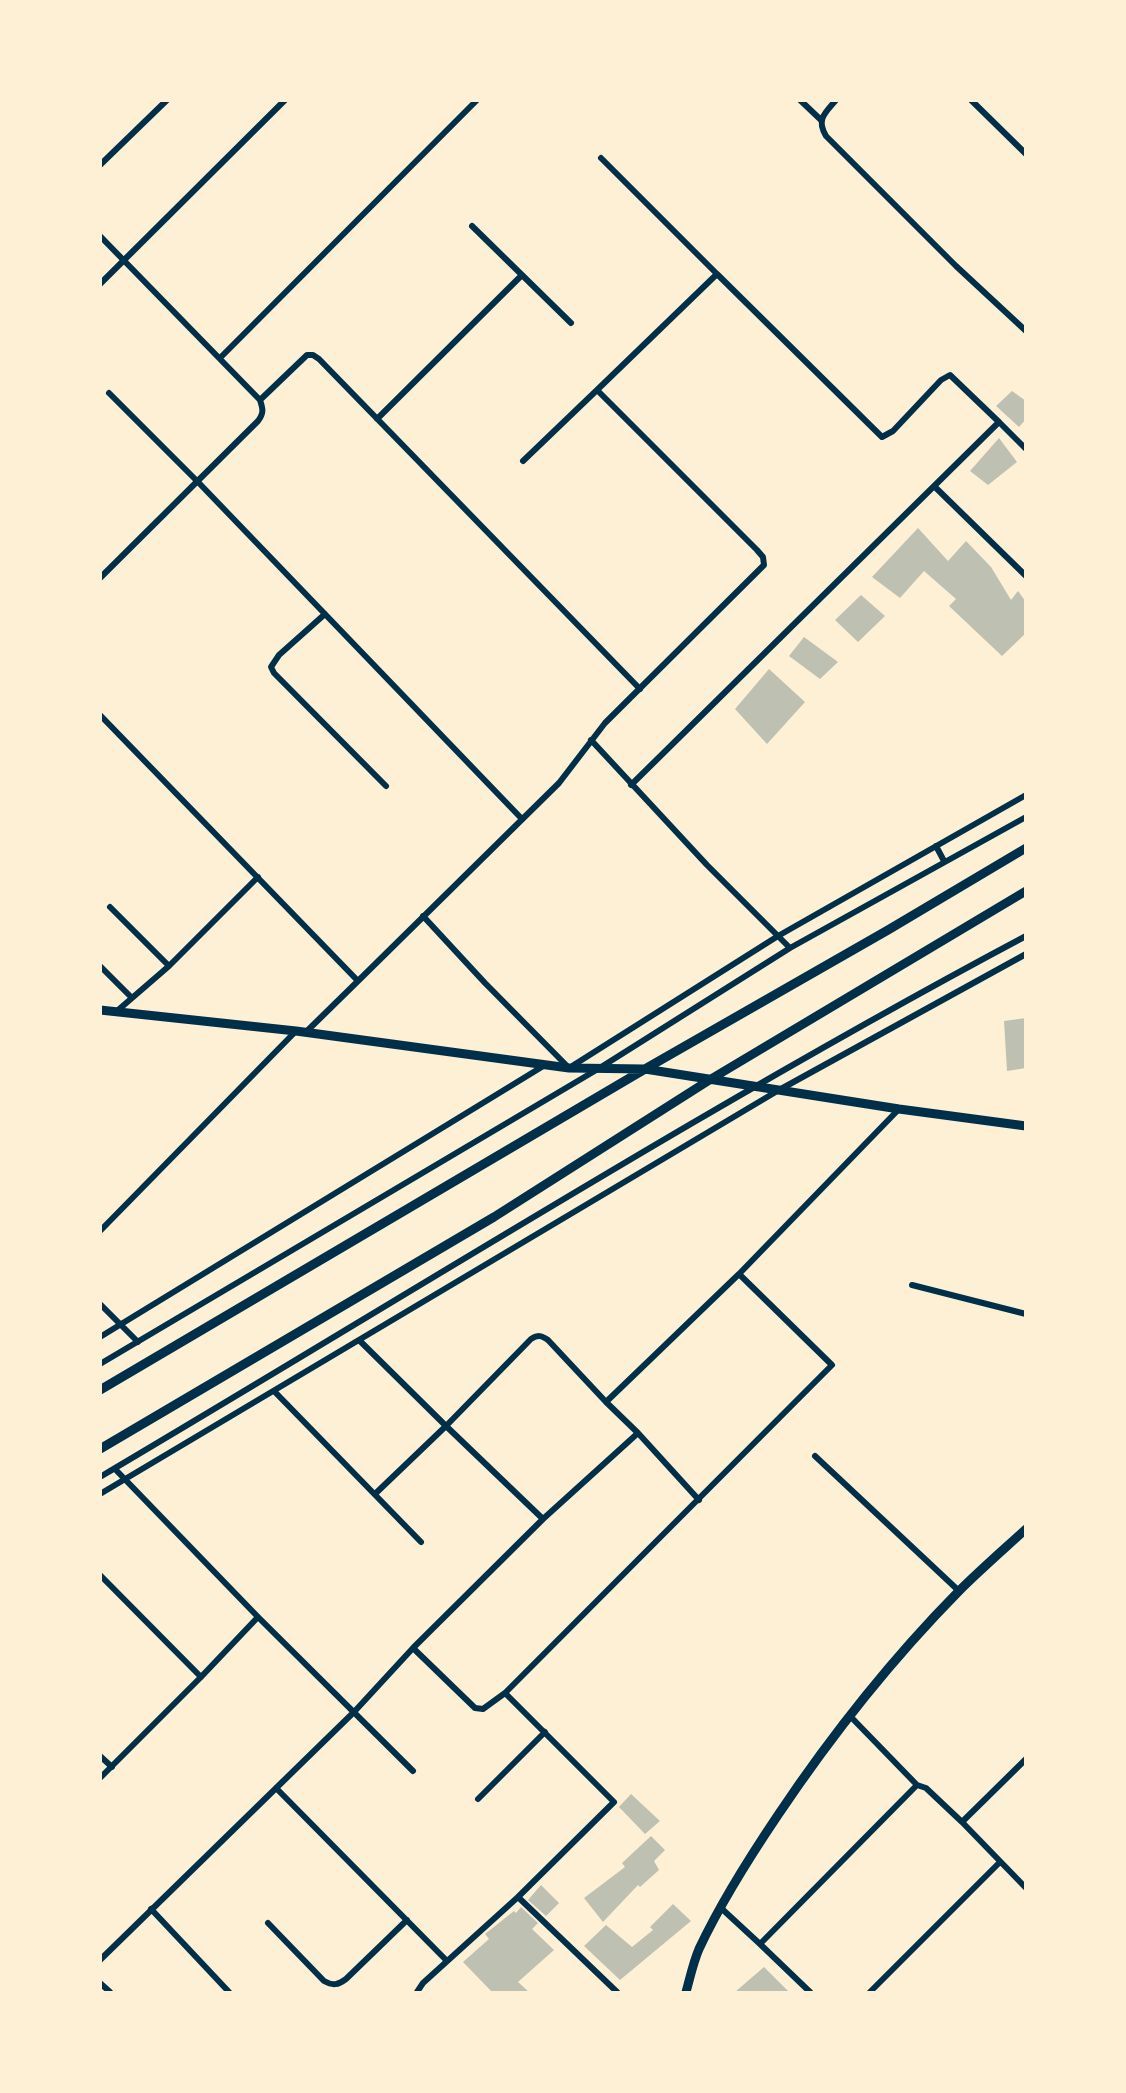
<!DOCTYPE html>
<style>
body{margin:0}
#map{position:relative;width:1126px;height:2093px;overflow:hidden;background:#fdf0d5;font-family:"Space Grotesk",sans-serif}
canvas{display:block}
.frame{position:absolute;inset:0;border:102px solid #fdf0d5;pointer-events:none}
</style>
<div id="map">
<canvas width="1126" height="2093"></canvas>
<div class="frame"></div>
</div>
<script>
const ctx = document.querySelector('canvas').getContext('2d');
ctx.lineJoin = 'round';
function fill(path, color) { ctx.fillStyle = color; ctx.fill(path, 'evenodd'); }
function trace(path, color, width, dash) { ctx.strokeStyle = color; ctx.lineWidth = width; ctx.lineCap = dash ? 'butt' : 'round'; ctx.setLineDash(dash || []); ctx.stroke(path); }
fill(new Path2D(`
 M 1012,391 L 1026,401 L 1026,419 L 1019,427 L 996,406 Z
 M 999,438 L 1017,462 L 988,485 L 970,471 Z
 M 918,528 L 948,561 L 966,541 L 991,567 L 1011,600 L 1018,591 L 1026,602 L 1026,633 L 1002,656 L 949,606 L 956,599 L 924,571 L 900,598 L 872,577 Z
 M 861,595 L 885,616 L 858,642 L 835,620 Z
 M 804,637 L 838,662 L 820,679 L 789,656 Z
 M 769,669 L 805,702 L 767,744 L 735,709 Z
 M 1026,1018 L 1026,1068 L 1007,1071 L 1004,1021 Z
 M 631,1794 L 660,1821 L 645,1834 L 619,1807 Z
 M 651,1836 L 665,1850 L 654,1861 L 659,1870 L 640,1887 L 638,1885 L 603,1922 L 584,1898 L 625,1867 L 622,1863 Z
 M 541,1885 L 559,1903 L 546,1916 L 528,1900 Z
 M 673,1904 L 691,1921 L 620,1980 L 584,1946 L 606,1925 L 632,1947 L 653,1930 L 650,1927 Z
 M 521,1907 L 538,1923 L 532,1929 L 554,1950 L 518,1982 L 529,1992 L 492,1992 L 463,1962 L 489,1939 L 485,1934 L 514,1911 L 516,1913 Z
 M 764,1967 L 789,1992 L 735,1992 Z`), '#bec0b2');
trace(new Path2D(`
 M 800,100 L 821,120
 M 836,100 C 825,113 816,119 826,136 L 956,266 L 1026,331
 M 971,100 L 1026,154
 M 601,158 L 717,274
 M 100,165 L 167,100
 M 472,226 L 571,323
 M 100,236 L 260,400 L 307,355 L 313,355 L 319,359 L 640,689
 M 100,284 L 285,100
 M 220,358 L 477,100
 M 109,393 L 198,482 L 522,819
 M 377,419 L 522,275
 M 523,461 L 597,390
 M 935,487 L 1026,576
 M 100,578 L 258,421 C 264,413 263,409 260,400
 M 325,614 L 279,655 L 271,667 L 274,673 L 386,786
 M 100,715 L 358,981 L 306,1032
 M 591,740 L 707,865 L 790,948
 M 631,785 L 999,422 L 1026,449
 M 936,846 L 944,861
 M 110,907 L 169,966
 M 423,916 L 485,983 L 569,1068 L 778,936 L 1026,795
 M 100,966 L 132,998
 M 358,981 L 559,783 L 605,723 L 764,565 L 763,557 L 757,550 L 597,390 L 717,274 L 882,437 L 893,431 L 941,380 L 950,375 L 999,422
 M 117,1011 L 169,966 L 258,877
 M 100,1231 L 296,1031
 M 912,1285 L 1026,1314
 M 100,1304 L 138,1342
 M 100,1337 L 545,1065
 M 360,1341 L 446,1426 L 543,1519
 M 100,1364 L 598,1069 L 790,948 L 1026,817
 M 274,1391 L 421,1542
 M 815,1456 L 959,1591
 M 115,1469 L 258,1617 L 413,1771
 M 100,1477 C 408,1295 710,1104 1026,936
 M 376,1493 L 446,1426 L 531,1339 C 538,1335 541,1335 548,1340 L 606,1402
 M 100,1494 L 779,1090 L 1026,954
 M 699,1500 L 638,1433 L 606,1402 L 739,1274
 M 100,1575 L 201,1677
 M 413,1648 L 475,1708 L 483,1709 L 505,1693
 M 850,1716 L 917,1785
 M 100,1756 L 112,1767
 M 1026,1759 L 962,1822 L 1026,1888
 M 100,1778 L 201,1677 L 258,1617
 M 276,1788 L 447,1961
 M 478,1799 L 545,1732
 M 721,1908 L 760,1944
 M 151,1909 L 229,1992
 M 268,1923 L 324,1981 C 333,1986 338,1985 346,1979 L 407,1920
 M 100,1960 L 354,1712 L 413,1648 L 543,1519 L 638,1433
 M 100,1983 L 110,1992
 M 417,1992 L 423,1983 L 518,1897
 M 617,1992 L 518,1897 L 614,1802 L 505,1693 L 832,1365 L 739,1274 L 899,1109
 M 810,1992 L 760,1944 L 917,1785 L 926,1788 L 962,1822
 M 870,1992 L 1000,1862`), '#003049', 6);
trace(new Path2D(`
 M 100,1010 L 296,1031 L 569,1068 L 645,1069 L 899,1109 L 1026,1126
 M 100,1390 L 645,1069 L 888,930 L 1026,848
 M 100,1449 L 494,1217 L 711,1079 L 1026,891
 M 686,1992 C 690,1978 693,1963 699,1949 C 721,1902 749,1858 778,1815 C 831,1736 892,1659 959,1591 C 980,1570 1003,1550 1026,1529`), '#003049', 9);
</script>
